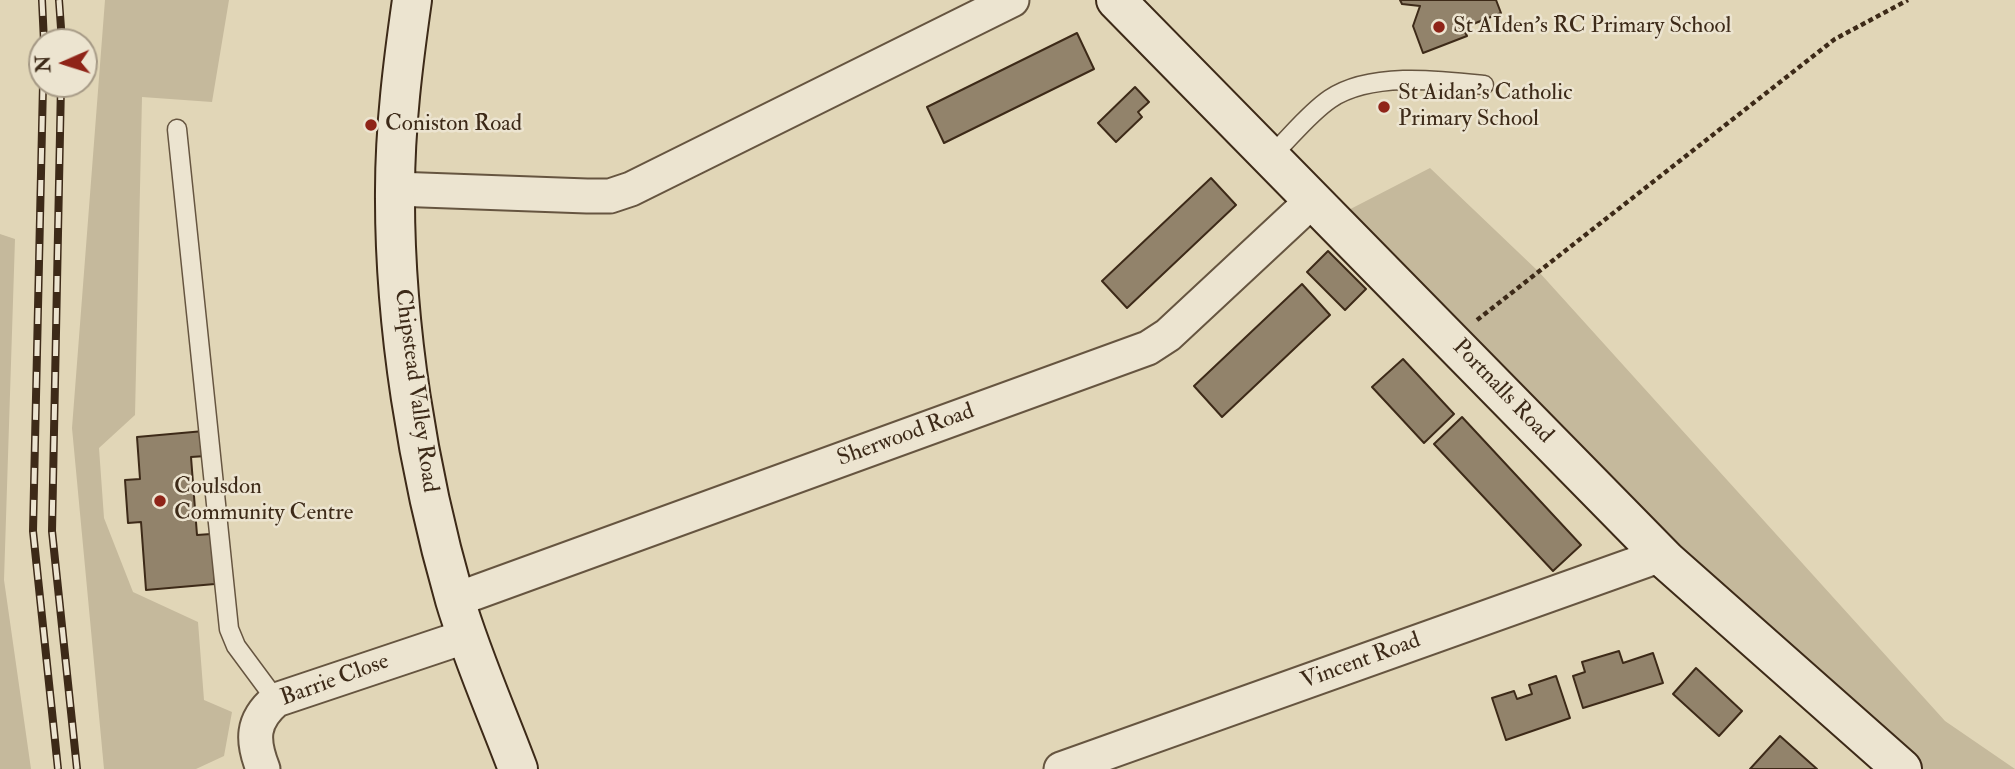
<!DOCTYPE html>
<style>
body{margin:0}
#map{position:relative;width:2015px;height:769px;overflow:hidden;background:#e1d6b7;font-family:"IM FELL Double Pica",serif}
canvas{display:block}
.north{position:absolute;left:28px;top:28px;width:70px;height:70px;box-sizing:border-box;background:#ece4d0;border:2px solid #a69a86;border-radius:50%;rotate:267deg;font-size:19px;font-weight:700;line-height:28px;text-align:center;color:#3d2a18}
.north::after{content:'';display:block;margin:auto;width:24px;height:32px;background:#8f2418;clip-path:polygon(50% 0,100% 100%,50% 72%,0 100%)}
</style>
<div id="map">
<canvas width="2015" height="769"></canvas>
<div class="north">N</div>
</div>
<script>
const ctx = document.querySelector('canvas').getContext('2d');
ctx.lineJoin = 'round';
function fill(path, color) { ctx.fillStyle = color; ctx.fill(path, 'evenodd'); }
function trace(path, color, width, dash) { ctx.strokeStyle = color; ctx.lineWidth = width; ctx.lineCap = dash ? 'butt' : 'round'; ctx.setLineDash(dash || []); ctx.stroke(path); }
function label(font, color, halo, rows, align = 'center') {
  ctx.font = font + ' "IM FELL Double Pica",serif'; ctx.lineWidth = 5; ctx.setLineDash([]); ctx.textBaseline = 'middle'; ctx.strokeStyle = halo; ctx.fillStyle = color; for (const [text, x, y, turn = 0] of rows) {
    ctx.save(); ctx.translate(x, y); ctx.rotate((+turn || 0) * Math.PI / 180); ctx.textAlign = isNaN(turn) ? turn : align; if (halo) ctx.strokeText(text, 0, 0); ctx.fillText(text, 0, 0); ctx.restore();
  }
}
fill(new Path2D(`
 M 105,0 L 229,0 L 212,102 L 142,97 L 135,415 L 99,448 L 104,518 L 133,592 L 198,622 L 204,700 L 232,712 L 224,756 L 196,769 L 104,769 L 72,428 Z
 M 1430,168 L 1539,272 L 1945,721 L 2015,769 L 1902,769 L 1333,218 Z
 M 0,234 L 15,239 L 4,580 L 31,769 L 0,769 Z`), '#c5b99c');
const building = new Path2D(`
 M 1400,0 L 1496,0 L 1501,13 L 1463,28 L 1467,36 L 1423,53 L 1413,26 L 1420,6 L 1402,4 Z
 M 1077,33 L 1094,69 L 944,143 L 927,107 Z
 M 1135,87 L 1149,102 L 1138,112 L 1142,117 L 1116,142 L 1098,123 Z
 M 1211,178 L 1236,205 L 1127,308 L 1102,281 Z
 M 1328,251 L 1366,289 L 1345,310 L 1307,272 Z
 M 1302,284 L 1330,315 L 1222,417 L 1194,386 Z
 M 1403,359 L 1454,414 L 1424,443 L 1372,387 Z
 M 1462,417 L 1581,545 L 1553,571 L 1434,444 Z
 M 204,431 L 206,456 L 191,457 L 197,535 L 211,534 L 215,584 L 146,590 L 141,522 L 128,523 L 125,480 L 140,479 L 137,437 Z
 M 1619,651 L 1623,663 L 1653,653 L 1663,683 L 1583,708 L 1573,676 L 1585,672 L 1582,662 Z
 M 1696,668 L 1742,711 L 1719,736 L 1673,694 Z
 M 1556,676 L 1570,718 L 1506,740 L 1492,698 L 1514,691 L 1517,699 L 1532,694 L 1529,685 Z
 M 1780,736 L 1817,769 L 1750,769 Z`);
fill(building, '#92836b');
trace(building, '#3d2a18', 2);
const lane = new Path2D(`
 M 177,129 L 229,629 L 236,646 L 276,700
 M 1271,156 C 1290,138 1308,114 1330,99 C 1370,72 1438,80 1484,85`);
const street = new Path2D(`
 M 395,189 L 587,196 L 610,196 L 631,189 L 1012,0
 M 455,600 L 1148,348 L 1168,335 L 1314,199
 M 263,769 C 252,741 251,721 276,700 L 467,636
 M 1061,769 L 1661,555`);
const secondary = new Path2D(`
 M 412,0 C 403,63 395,127 395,190 C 394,325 418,471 455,600 C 472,657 497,713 518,769
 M 1116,0 L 1667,561 L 1902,769`);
trace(lane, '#665540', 21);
trace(street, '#665540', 37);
trace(secondary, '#3d2a18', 42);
trace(new Path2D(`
 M 1477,320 L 1835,39 L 1908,0`), '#3d2a18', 4.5, [5, 3.5]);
trace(lane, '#ece4d0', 18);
trace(street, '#ece4d0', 33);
trace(secondary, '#ece4d0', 38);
const rail = new Path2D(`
 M 42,0 L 44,42
 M 59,0 L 62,42
 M 43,84 L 33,531 L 58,769
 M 61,84 L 52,531 L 77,769`);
trace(rail, '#3d2a18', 8);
trace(rail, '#ece4d0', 5, [16]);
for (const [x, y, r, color] of [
 [1439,27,7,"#8f2418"],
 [1384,107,7,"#8f2418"],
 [371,125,7,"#8f2418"],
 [160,501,7,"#8f2418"]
]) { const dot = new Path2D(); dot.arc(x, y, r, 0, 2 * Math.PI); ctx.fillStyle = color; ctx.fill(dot); trace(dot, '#ece4d0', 2.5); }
label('23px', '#3d2a18', '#ece4d0', [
 ["St AIden's RC Primary School",1453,27],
 ["St Aidan's Catholic",1398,94],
 ["Primary School",1398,120],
 ["Coniston Road",385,125],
 ["Coulsdon",174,488],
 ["Community Centre",174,514]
], 'left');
label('23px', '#3d2a18', '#ece4d0', [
 ["Chipstead Valley Road",415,391,82],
 ["Portnalls Road",1502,392,46],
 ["Sherwood Road",906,436,-20],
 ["Vincent Road",1361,662,-20],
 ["Barrie Close",335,681,-20]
]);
</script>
